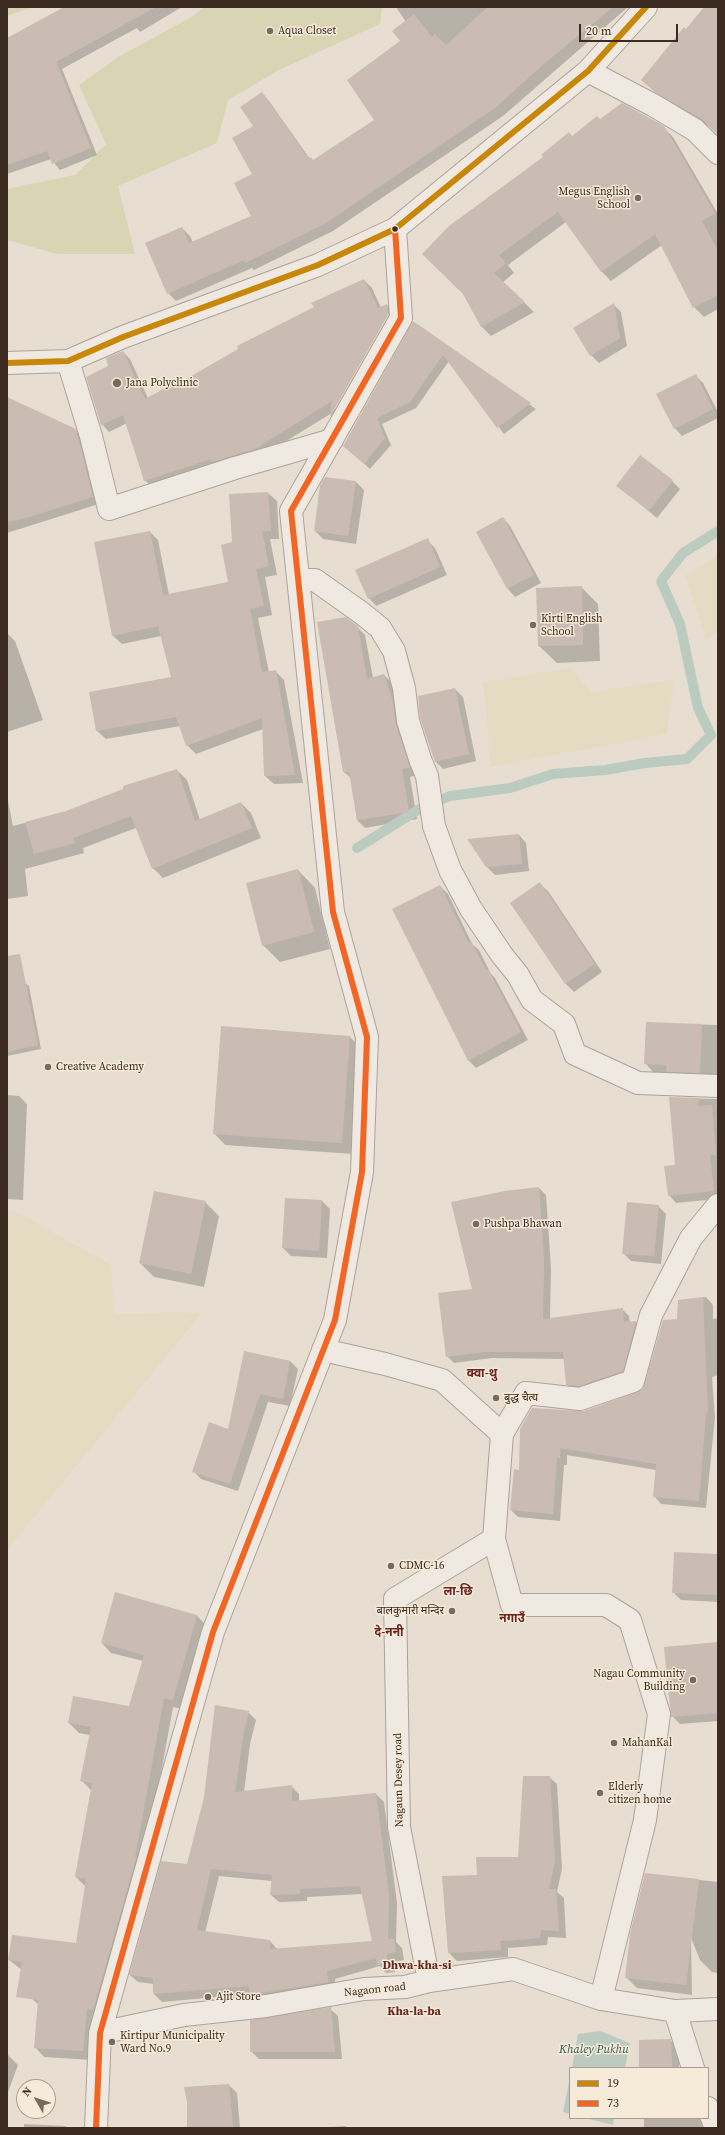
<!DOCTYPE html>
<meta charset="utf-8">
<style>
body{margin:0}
#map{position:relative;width:725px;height:2135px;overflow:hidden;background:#e7ded1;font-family:"Source Serif 4",serif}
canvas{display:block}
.frame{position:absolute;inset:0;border:8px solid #3c2b21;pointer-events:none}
.legend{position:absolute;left:569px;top:2067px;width:140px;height:52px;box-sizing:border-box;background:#f6ead8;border:1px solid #ac9e8f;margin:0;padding:5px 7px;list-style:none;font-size:12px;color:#3c2b21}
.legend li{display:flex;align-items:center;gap:8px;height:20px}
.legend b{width:20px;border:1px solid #ac9e8f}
.north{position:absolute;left:16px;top:2079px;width:40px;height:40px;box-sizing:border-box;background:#f6ead8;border:1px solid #ac9e8f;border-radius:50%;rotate:309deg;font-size:11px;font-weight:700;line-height:16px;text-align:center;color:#3c2b21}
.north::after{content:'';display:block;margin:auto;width:14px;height:18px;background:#786a5f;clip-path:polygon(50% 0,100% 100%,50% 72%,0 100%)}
.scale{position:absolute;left:579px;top:24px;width:99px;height:18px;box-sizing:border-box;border:2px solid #3c2b21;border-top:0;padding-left:5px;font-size:12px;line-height:14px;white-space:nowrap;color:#3c2b21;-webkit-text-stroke:3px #f6ead8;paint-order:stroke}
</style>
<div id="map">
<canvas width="725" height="2135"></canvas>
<div class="frame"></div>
<ul class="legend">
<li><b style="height:5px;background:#c88708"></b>19</li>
<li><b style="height:5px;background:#f26522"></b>73</li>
</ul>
<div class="north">N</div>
<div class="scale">20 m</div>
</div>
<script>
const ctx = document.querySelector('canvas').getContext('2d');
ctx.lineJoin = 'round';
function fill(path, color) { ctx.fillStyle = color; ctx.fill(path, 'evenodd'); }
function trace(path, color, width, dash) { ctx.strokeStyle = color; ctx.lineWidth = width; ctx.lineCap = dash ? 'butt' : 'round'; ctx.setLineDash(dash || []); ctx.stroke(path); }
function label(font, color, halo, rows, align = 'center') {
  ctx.font = font + ' "Source Serif 4","Noto Sans Devanagari",serif'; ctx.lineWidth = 3; ctx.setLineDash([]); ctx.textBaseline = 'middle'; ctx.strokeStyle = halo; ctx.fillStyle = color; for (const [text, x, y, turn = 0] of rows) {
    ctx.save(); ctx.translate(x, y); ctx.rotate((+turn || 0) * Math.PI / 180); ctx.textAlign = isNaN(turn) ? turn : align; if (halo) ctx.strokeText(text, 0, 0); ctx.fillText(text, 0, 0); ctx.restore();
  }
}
fill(new Path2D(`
 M 718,555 L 718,631 L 706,640 L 685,576 Z
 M 571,668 L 591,692 L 674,680 L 667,734 L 491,767 L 483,682 Z
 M 7,1210 L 15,1211 L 111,1265 L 114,1314 L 202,1313 L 7,1550 Z`), '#e5dac2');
fill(new Path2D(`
 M 7,7 L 33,7 L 7,16 Z
 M 205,7 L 382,7 L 380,24 L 279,70 L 228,100 L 217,143 L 118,186 L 135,254 L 57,254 L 7,240 L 7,189 L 75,175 L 106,144 L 79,85 L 118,57 L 188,19 Z`), '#d9d5b4');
fill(new Path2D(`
 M 600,2031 L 630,2043 L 625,2068 L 572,2068 L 578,2034 Z
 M 570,2077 L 570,2114 L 563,2112 Z
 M 585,2118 L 614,2118 L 613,2125 Z`), '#bccbc0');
fill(new Path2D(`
 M 66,7 L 182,7 L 140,32 L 137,28 L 62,69 L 97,155 L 60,170 L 51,159 L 7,174 L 7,43 Z
 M 396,7 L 628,7 L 503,116 L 333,231 L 254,270 L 252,268 L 176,301 L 168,293 L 182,228 L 190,236 L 193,243 L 252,216 L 254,126 L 262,93 L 269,101 L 310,159 L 314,161 L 376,120 L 406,22 Z
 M 711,7 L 718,7 L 718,134 L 712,128 L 665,100 L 650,87 L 686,30 Z
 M 600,120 L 663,127 L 673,137 L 718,214 L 718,309 L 704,317 L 694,307 L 662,245 L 611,281 L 602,272 L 566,222 L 508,265 L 514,273 L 503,282 L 534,312 L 491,336 L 481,326 L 464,294 L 572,137 Z
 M 364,280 L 372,288 L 381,308 L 387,305 L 395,312 L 338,424 L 331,417 L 332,413 L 262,456 L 152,488 L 145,480 L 127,423 L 109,432 L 102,424 L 110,367 L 123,352 L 130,359 L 148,398 L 169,390 ZM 388,314 L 390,314 L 335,410 L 334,409 Z
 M 614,305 L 621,312 L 627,346 L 599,363 L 591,355 Z
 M 413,322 L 536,409 L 504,434 L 449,361 L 416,408 L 382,424 L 391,445 L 370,469 L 350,451 Z
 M 695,375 L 703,383 L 718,412 L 718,418 L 682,436 L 675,428 Z
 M 7,408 L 75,430 L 82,437 L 99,504 L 7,533 Z
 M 672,481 L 680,489 L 657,518 L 618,486 Z
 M 356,482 L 364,490 L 356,544 L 323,539 L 315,531 Z
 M 268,493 L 277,501 L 279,539 L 270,539 L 277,575 L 265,577 L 272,615 L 258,618 L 269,672 L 275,671 L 284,680 L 303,783 L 274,784 L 265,776 L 263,729 L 196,754 L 187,745 L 180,726 L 106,739 L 97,731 L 172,678 L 161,636 L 122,644 L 113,636 L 150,532 L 158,540 L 169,595 L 229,582 L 233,543 Z
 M 503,518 L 510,526 L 541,583 L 515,597 L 508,589 L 477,533 Z
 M 427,540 L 435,548 L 447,575 L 376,606 L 369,598 Z
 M 581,587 L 598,604 L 600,661 L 557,663 L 539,646 Z
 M 357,627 L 365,635 L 373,678 L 384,675 L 392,683 L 417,775 L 410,777 L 417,819 L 365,828 L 357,820 L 351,778 L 344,772 Z
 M 7,633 L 15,641 L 43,720 L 7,732 Z
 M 455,689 L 463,697 L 476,761 L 443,769 L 435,761 Z
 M 177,770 L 187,780 L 200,820 L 241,803 L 251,813 L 261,838 L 163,878 L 153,868 L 136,828 L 83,848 L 84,853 L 25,869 L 28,896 L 7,899 L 7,796 L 13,826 L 67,812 Z
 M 519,835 L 526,843 L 529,871 L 495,875 L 487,867 Z
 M 298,870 L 315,888 L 330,949 L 280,962 L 263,945 Z
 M 540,884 L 548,891 L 602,972 L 574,992 L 566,984 L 512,903 Z
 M 440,886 L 448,894 L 472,944 L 479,950 L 491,974 L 495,978 L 528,1040 L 476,1068 L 468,1060 Z
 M 25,983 L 29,986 L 41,1049 L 7,1056 L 7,986 Z
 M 647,1023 L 718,1025 L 718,1081 L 676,1079 L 669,1072 L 653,1072 L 646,1064 Z
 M 350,1037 L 361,1048 L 353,1154 L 225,1145 L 214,1133 Z
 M 7,1095 L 19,1096 L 27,1104 L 23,1200 L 7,1199 Z
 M 670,1098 L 718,1099 L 718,1199 L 676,1203 L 669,1195 L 676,1165 Z
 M 539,1188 L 546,1195 L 551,1268 L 550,1319 L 622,1309 L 629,1316 L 630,1323 L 636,1322 L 643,1329 L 630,1378 L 574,1392 L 567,1384 L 564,1359 L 492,1358 L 454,1363 L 447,1356 L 473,1290 Z
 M 322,1201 L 330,1209 L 327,1258 L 291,1256 L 283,1248 Z
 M 205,1202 L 219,1216 L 204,1287 L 154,1277 L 140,1263 Z
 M 658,1206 L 666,1214 L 661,1264 L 631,1261 L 623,1253 Z
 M 706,1297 L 713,1305 L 713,1319 L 718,1318 L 718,1375 L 712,1377 L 715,1417 L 706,1508 L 661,1504 L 654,1496 L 656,1470 L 567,1455 L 567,1465 L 564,1465 L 560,1521 L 518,1517 L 511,1510 L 520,1471 L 584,1412 L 643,1390 L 663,1321 L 678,1320 L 679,1301 Z
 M 245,1352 L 290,1361 L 298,1369 L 290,1406 L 268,1402 L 238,1491 L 201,1479 L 194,1472 L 229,1430 Z
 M 718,1555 L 718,1602 L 681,1600 L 673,1592 Z
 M 197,1616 L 206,1625 L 183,1709 L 173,1707 L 144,1867 L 92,2060 L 44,2057 L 35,2047 L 39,2005 L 32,1999 L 22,1970 L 9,1960 L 77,1944 L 86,1887 L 76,1877 L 91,1790 L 81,1780 L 90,1735 L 79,1733 L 69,1723 L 130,1707 L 143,1661 L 111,1653 L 102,1643 Z
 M 718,1643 L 718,1721 L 680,1724 L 672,1716 Z
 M 248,1712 L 256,1720 L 250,1744 L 244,1792 L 291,1786 L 299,1794 L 299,1802 L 376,1794 L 384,1802 L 397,1903 L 396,1942 L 402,1948 L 404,1960 L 395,1962 L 395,1972 L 386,1973 L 380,1966 L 335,1979 L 336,1990 L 258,2003 L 250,1994 L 162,2002 L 154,1994 L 154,1984 L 138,1982 L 130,1975 L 188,1865 ZM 219,1876 L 272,1881 L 271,1895 L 279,1902 L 307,1901 L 307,1897 L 363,1894 L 373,1942 L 278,1950 L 270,1941 L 205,1933 Z
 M 549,1777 L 557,1784 L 562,1869 L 557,1892 L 564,1898 L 566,1938 L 548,1937 L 547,1945 L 508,1948 L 508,1957 L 457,1961 L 449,1953 L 479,1876 L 519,1858 Z
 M 646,1874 L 718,1882 L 718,1973 L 712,1972 L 700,1960 L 691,1938 L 692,1995 L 637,1988 L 626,1977 Z
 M 330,2009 L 338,2016 L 342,2059 L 259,2059 L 251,2051 Z
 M 671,2041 L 679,2049 L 679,2068 L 641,2068 Z
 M 7,2054 L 18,2065 L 7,2095 Z
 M 229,2085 L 237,2093 L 240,2128 L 188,2128 Z
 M 644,2118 L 702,2118 L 702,2128 L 644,2128 Z
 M 24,2124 L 65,2126 L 67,2128 L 24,2128 Z
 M 345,2126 L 347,2128 L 318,2128 Z`), '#0003');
trace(new Path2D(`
 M 357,848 L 421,808 L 450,796 L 510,788 L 553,774 L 605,770 L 645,763 L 687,759 L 711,735 L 698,708 L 680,624 L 661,581 L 683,553 L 718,531`), '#bccbc0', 10);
fill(new Path2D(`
 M 64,7 L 156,7 L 56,62 L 91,148 L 52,164 L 47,151 L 7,165 L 7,38 Z
 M 488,7 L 613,7 L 545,63 L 495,108 L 326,223 L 245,263 L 244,260 L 167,294 L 145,243 L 182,227 L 189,243 L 251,216 L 234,183 L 252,174 L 232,138 L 253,126 L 240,107 L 262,92 L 309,159 L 311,157 L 313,160 L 374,120 L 347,80 L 400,41 L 392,31 L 414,14 L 432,37 L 435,34 L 446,45 Z
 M 704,7 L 718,7 L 718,135 L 702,119 L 656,93 L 641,80 L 684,27 L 686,29 Z
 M 622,103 L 664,126 L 715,213 L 702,221 L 718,251 L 718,295 L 693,308 L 655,234 L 601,272 L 558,212 L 499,255 L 506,263 L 494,273 L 525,302 L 481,327 L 463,294 L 422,254 L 449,226 L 543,157 L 541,155 L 569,132 L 572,136 L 597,116 L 600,119 Z
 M 364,279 L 378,308 L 387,304 L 388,315 L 330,417 L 332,401 L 255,449 L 212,462 L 211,459 L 144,481 L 123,415 L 101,425 L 86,377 L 108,366 L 106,358 L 123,351 L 145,399 L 167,387 L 169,389 L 238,349 L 237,346 L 314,307 L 311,303 Z
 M 614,303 L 620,338 L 590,356 L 573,328 Z
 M 413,321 L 531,403 L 497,428 L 443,355 L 410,402 L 377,418 L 385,438 L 364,464 L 343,446 Z
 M 696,374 L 713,409 L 674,429 L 656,394 Z
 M 7,397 L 76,429 L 93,497 L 26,518 L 7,522 Z
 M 640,455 L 673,480 L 649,511 L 616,486 Z
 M 325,477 L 356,481 L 348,536 L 314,531 L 320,485 Z
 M 268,492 L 271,531 L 262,531 L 269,566 L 256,569 L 264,606 L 250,609 L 262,672 L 276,670 L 295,775 L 264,776 L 262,718 L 186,746 L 176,717 L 96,731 L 89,692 L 171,677 L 158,626 L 112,636 L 94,542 L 150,531 L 163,595 L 228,582 L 221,545 L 232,542 L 229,494 Z
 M 503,517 L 534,575 L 507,589 L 476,532 Z
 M 428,538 L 440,567 L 368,599 L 355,570 Z
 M 582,586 L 583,645 L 538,646 L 536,588 Z
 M 346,617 L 358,626 L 367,679 L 384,674 L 393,702 L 396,725 L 410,767 L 402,769 L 409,812 L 357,820 L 349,772 L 343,772 L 317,622 Z
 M 455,688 L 469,754 L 435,762 L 420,718 L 418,696 Z
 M 177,769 L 195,821 L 241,802 L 252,828 L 152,869 L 131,816 L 73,838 L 75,843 L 34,854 L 25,822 L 66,811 L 123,789 L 123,786 Z
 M 519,834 L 522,864 L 486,867 L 467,839 Z
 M 298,869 L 314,932 L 262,946 L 246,883 Z
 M 540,882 L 595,964 L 565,984 L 510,903 Z
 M 440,885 L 469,943 L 471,941 L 486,970 L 488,969 L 521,1032 L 468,1061 L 392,909 Z
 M 20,954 L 38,1045 L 7,1052 L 7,956 Z
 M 646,1022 L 702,1024 L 700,1073 L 667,1072 L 666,1065 L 644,1064 Z
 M 221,1026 L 350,1036 L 342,1143 L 213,1134 Z
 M 669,1097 L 699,1098 L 698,1106 L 712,1105 L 716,1155 L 710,1155 L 714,1191 L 668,1196 L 664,1166 L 675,1165 Z
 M 539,1187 L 544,1260 L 543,1319 L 623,1308 L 624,1322 L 636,1321 L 623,1371 L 579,1386 L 566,1385 L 563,1352 L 484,1352 L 446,1357 L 438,1293 L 472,1289 L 451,1202 L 505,1191 Z
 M 154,1191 L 206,1201 L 191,1274 L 139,1263 Z
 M 285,1198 L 322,1200 L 319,1251 L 282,1248 Z
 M 627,1202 L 659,1205 L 654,1256 L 622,1254 Z
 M 703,1297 L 708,1412 L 706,1413 L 699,1501 L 653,1497 L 656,1464 L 560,1448 L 560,1458 L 557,1458 L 553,1514 L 510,1510 L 514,1469 L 519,1470 L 520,1429 L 532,1408 L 584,1411 L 642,1390 L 645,1384 L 663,1320 L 677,1319 L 678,1300 Z
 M 244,1351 L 290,1361 L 283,1399 L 260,1394 L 230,1484 L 192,1472 L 209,1422 L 228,1429 Z
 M 674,1552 L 718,1554 L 718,1595 L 672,1593 Z
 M 115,1592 L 197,1615 L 173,1700 L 164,1698 L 135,1858 L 136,1858 L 93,2010 L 87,2009 L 83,2051 L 34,2048 L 38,2000 L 16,1997 L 22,1962 L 8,1960 L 12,1935 L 76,1943 L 86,1879 L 75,1877 L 92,1783 L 80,1781 L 91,1727 L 68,1723 L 73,1696 L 129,1706 L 144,1655 L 101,1643 Z
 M 718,1642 L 718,1713 L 671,1717 L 664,1647 Z
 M 215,1705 L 249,1711 L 243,1736 L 235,1792 L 292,1785 L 292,1801 L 376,1793 L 389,1895 L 388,1939 L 394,1939 L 396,1952 L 387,1954 L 387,1964 L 377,1965 L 376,1958 L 327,1971 L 328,1982 L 249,1995 L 249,1986 L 153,1994 L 153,1978 L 129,1975 L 161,1861 L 187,1864 L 204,1797 ZM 211,1869 L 272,1875 L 270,1895 L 300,1894 L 300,1889 L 360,1886 L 372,1941 L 270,1949 L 270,1940 L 197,1930 Z
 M 523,1776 L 550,1776 L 555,1861 L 549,1889 L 556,1889 L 559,1931 L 541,1930 L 540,1938 L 500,1941 L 501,1950 L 448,1953 L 442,1876 L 477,1875 L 476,1857 L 518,1857 Z
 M 645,1873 L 699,1879 L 686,1985 L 625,1978 L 630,1934 Z
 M 331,2007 L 335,2052 L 250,2052 L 250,2020 Z
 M 671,2039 L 672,2068 L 639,2068 L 639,2040 Z
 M 229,2084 L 233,2128 L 187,2128 L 187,2102 L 184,2087 Z`), '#cabcb2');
const minor = new Path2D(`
 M 588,71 L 653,105 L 695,130 L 718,153
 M 68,361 L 91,436 L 109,509 L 235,468 L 332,440
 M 7,363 L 68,361 L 123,337 L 318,265 L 395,229 L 588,71 L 646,7
 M 299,580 L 315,580 L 363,614 L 380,628 L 394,651 L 404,688 L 408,721 L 420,759 L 427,776 L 434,826 L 450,870 L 471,909 L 502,955 L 518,975 L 532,1000 L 564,1024 L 575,1054 L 638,1083 L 718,1086
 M 323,1350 L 385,1364 L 442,1380 L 502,1434 L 494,1539 L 395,1599 L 399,1827 L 429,1981
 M 502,1434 L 526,1393 L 580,1399 L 633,1381 L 651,1315 L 691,1238 L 718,1205
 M 494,1539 L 512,1605 L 606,1605 L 630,1620 L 659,1714 L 645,1820 L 601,1999
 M 675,2011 L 693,2068
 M 100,2033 L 184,2015 L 266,2006 L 364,1989 L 405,1987 L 429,1981 L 513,1969 L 601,1999 L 675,2011 L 718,2009
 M 708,2108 L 716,2128
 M 96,2128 L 100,2033 L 213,1632 L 335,1320 L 362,1172 L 367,1037 L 333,912 L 291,511 L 401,318 L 395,229`);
trace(minor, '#aca399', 24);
trace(minor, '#efe9e2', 22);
trace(new Path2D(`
 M 7,363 L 68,361 L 123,337 L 318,265 L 395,229 L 588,71 L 646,7`), '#c88708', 6);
trace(new Path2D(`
 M 96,2128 L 100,2033 L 213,1632 L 335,1320 L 362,1172 L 367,1037 L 333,912 L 291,511 L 401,318 L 395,229`), '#f26522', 6);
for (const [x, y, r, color] of [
 [270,31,4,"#786a5f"],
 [638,198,4,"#786a5f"],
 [395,229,3.5,"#3c2b21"],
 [117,383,5,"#786a5f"],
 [533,625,4,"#786a5f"],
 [48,1067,4,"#786a5f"],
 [476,1224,4,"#786a5f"],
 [496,1398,4,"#786a5f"],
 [391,1566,4,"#786a5f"],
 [452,1611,4,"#786a5f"],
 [693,1680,4,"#786a5f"],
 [614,1743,4,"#786a5f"],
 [600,1793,4,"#786a5f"],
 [208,1997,4,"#786a5f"],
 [112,2042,4,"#786a5f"]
]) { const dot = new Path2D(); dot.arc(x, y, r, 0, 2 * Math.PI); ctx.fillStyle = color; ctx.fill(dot); trace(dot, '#f6ead8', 1.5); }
label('11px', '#3c2b21', '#f6ead8', [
 ["Aqua Closet",278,31],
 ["Megus English",630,192,"right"],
 ["School",630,205,"right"],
 ["Jana Polyclinic",126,383],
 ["Kirti English",541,619],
 ["School",541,632],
 ["Creative Academy",56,1067],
 ["Pushpa Bhawan",484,1224],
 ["बुद्ध चैत्य",504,1398],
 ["CDMC-16",399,1566],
 ["बालकुमारी मन्दिर",444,1611,"right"],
 ["Nagau Community",685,1674,"right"],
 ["Building",685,1687,"right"],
 ["MahanKal",622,1743],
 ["Elderly",608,1787],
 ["citizen home",608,1800],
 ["Ajit Store",216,1997],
 ["Kirtipur Municipality",120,2036],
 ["Ward No.9",120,2049]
], 'left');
label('11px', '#3c2b21', '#f6ead8', [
 ["Nagaun Desey road",399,1780,-91],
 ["Nagaon road",375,1990,-6]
]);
label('bold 12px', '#682720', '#f6ead8', [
 ["क्वा-थु",482,1374],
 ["ला-छि",458,1592],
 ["नगाउँ",512,1619],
 ["दे-ननी",389,1633],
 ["Dhwa-kha-si",417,1966],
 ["Kha-la-ba",414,2012]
]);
label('italic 12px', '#305b53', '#f6ead8', [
 ["Khaley Pukhu",594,2050]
]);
</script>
